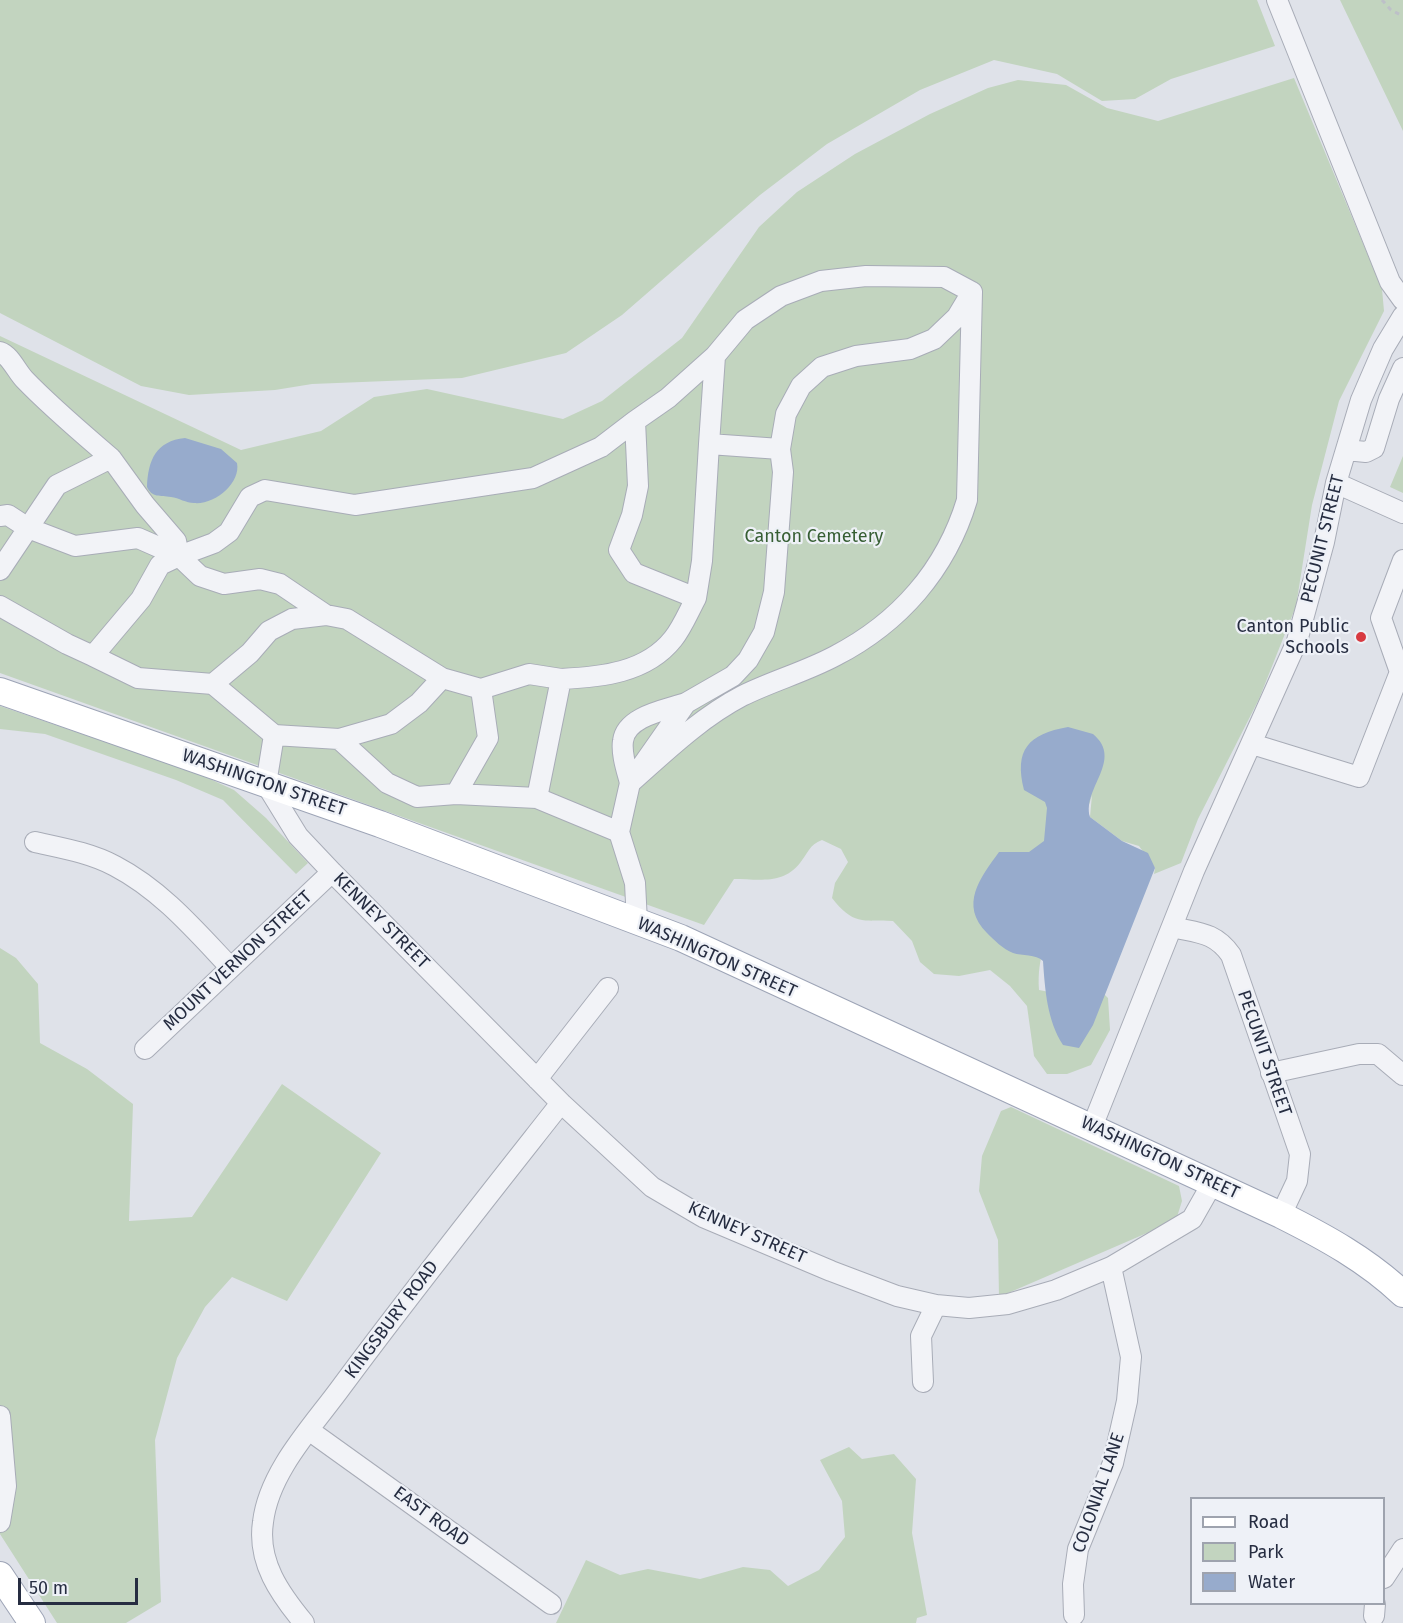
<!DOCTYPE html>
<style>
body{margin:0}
#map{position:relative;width:1403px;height:1623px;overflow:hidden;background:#dfe2e9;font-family:"Fira Sans",sans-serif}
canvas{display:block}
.legend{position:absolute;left:1190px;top:1497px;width:195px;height:108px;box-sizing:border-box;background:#eef1f7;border:2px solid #9ea3ae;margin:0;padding:8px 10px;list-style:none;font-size:18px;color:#262d41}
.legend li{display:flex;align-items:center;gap:12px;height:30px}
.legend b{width:30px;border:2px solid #9ea3ae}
.scale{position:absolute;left:18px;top:1578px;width:120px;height:27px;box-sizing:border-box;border:3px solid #262d41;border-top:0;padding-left:8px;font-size:18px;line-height:21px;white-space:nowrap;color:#262d41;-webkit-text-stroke:4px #eef1f7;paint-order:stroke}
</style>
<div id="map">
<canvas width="1403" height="1623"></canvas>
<ul class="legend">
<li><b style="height:8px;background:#fff"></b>Road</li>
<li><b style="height:16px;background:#c2d4bf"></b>Park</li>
<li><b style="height:16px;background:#97abcc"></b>Water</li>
</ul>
<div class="scale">50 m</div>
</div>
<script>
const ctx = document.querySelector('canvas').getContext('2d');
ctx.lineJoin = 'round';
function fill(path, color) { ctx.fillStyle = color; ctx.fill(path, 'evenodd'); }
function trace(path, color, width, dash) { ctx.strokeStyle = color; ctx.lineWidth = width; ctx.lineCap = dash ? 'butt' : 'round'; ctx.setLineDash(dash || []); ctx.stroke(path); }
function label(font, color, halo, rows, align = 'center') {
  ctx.font = font + ' "Fira Sans",sans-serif'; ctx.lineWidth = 4.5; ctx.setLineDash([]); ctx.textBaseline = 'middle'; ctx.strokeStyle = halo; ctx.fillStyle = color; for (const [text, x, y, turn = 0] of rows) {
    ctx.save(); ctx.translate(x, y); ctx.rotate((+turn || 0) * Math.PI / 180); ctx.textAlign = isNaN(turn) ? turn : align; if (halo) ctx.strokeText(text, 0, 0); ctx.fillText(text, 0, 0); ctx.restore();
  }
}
fill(new Path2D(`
 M 0,0 L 1257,0 L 1275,46 L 1171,79 L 1135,99 L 1102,101 L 1057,74 L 994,60 L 920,90 L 827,144 L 760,195 L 622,315 L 566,353 L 462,378 L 312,384 L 275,390 L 189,395 L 141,386 L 0,313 Z
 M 1340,0 L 1403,0 L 1403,131 Z
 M 1294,78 L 1382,289 L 1384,311 L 1339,401 L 1312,505 L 1296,606 L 1259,699 L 1198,819 L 1181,863 L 1154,874 L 1155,868 L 1139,846 L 1122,841 L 1090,817 L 1092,795 C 1080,834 1068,872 1057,910 C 1047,942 1037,955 1039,990 L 1060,994 L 1097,987 L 1108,998 L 1110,1030 L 1091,1065 L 1067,1074 L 1047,1074 L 1034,1056 L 1027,1006 L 1010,986 L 990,970 L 959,976 L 934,974 L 920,962 L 912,941 L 893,921 C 862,920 853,925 832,898 L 835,883 L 848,862 L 841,849 L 822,840 C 809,845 808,853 800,863 C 783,885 758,879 734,879 L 704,925 L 0,673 L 0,336 L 241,450 L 321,431 L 374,397 L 427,389 L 563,419 L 602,401 L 682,338 L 759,227 L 797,192 L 855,154 L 930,114 L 988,88 L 1018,80 L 1066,85 L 1107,108 L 1158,121 Z
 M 1403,456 L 1403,493 L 1390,487 Z
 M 0,706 L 199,774 L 234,790 L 266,818 L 308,863 L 296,874 L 223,800 L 176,780 L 45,734 L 0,729 Z
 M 0,948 L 16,958 L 38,984 L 40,1043 L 87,1069 L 133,1104 L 129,1221 L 192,1217 L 282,1084 L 381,1153 L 287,1301 L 232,1277 L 205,1307 L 177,1358 L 155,1440 L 161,1602 L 126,1623 L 57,1623 L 0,1534 Z
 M 1011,1107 L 1179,1186 L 1182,1201 L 1177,1217 L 1147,1233 L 999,1297 L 998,1240 L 979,1191 L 982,1156 L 1001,1111 Z
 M 849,1447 L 862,1459 L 894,1454 L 916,1479 L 912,1533 L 927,1615 L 917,1618 L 916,1623 L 556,1623 L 586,1560 L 620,1575 L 648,1569 L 700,1579 L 743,1567 L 770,1570 L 788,1586 L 819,1570 L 845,1537 L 842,1501 L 820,1460 Z`), '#c2d4bf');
fill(new Path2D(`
 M 185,438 L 221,449 L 237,463 C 241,483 215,505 194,503 C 186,503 179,498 171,497 C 160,495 152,498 147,487 C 148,460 156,441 185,438 Z
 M 1068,727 L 1093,734 C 1124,760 1082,788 1090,817 L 1122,841 L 1148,853 L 1155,868 L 1093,1025 L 1079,1048 L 1063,1045 C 1047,1020 1045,990 1043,961 C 1036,954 1022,956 1013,953 C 1003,949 994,940 987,933 C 959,905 980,878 999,852 L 1029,852 L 1044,841 L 1047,808 L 1045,802 L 1024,790 C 1014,750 1028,734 1068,727 Z`), '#97abcc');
const minor = new Path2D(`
 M 1277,0 L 1390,282 L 1403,300
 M 0,352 C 10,355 17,372 25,380 C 52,408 82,433 111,458 L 57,485 L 0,570
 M 635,421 L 668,398 L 715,356 L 745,320 L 781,296 L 821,281 L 866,276 L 944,277 L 972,292
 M 709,444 L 715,356
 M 1346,450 L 1366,452 L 1374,448 L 1389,399 L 1403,368
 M 1336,483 L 1403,513
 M 0,516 L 8,515 L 28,528 L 75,546 L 138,538 L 179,556 L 176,541 L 145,505 L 111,458
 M 696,598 L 702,561 L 709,444 L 780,449
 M 0,606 L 67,644 L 93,656 L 141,599 L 160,565 L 179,556
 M 326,615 L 292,619 L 269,631 L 250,653 L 213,684 L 274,735 L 266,784 L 298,836 L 332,872 L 561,1103 L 652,1187 L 703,1217 L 831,1271 L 897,1296 L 936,1305 L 969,1308 L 1008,1304 L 1056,1290 L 1111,1267 L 1192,1219 L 1213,1182
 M 93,656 L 138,678 L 213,684
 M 442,678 L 481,689
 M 274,735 L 339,739
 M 1252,744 L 1359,777 L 1400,672 L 1381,618 L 1403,560
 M 630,783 C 665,752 700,718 742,696 C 772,681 805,672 835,656 C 899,623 946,570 967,500 L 972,292 L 957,317 L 934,339 L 910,349 L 856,356 L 822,367 L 801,386 L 786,414 L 780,449 L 783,472 L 774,592 L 764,632 L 748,660 L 733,676 L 686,703 L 630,783 L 619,832 L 635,883 L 637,922
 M 630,783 C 627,771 621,754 623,741 C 626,716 666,710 686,703
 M 456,794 L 488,738 L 481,689 L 529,674 L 561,679
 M 537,798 L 561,679 C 601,677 646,673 673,639 C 682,628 689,611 696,598 L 634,573 L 619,550 L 632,515 L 638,486 L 635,421 L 601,447 L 533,478 L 355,505 L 265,490 L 250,497 L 229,532 L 214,543 L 179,556 L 200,576 L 224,584 L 260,579 L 280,584 L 326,615 L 347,619 L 442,678 L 419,703 L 391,724 L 339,739 L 387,783 L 417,797 L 456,794 L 537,798 L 619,832
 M 35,842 C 62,848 91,853 115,866 C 161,890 195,930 230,967
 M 1172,927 C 1198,933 1215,932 1231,955 L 1300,1154 L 1297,1181 L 1281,1215
 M 145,1049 L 332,872
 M 1271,1073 L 1359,1054 L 1378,1054 L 1403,1075
 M 537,1079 L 608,988
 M 1092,1127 L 1194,871 L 1297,641 L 1324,542 L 1336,483 L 1361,400 L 1383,349 L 1403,316
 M 923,1382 L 921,1336 L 936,1305
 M 0,1416 L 6,1486 L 0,1522
 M 310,1431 L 551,1604
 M 1384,1578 L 1403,1549
 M 1074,1615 L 1073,1584 L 1078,1549 L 1113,1463 L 1127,1401 L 1131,1357 L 1111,1267
 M 1374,1616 L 1375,1604
 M 304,1623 C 280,1594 257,1562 263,1522 C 269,1471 313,1426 342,1386 C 413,1290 487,1197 561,1103`);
const major = new Path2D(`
 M 0,691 L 380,824 L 681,938 L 1281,1215 C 1325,1237 1367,1260 1403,1294
 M 0,1575 L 32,1623`);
trace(minor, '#a8acb7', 22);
trace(major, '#9da4b6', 28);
trace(new Path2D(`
 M 1382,0 L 1391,10 L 1403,16`), '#bdc0c8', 3, [4.5, 4.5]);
trace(minor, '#f2f3f7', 20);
trace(major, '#fff', 26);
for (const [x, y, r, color] of [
 [1361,637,6,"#d83a41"]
]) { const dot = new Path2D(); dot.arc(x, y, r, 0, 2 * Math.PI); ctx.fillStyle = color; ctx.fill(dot); trace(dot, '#eef1f7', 2); }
label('18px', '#365e33', '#eef1f7', [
 ["Canton Cemetery",814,537]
]);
label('18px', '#262d41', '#eef1f7', [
 ["PECUNIT STREET",1323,539,-76],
 ["WASHINGTON STREET",264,783,19],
 ["KENNEY STREET",381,921,45],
 ["WASHINGTON STREET",717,958,24],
 ["MOUNT VERNON STREET",238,961,-43],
 ["PECUNIT STREET",1264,1053,71],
 ["WASHINGTON STREET",1160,1158,25],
 ["KENNEY STREET",747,1233,24],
 ["KINGSBURY ROAD",392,1320,-53],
 ["COLONIAL LANE",1099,1493,-71],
 ["EAST ROAD",431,1517,36]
]);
label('18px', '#262d41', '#eef1f7', [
 ["Canton Public",1349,627],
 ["Schools",1349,648]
], 'right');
</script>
